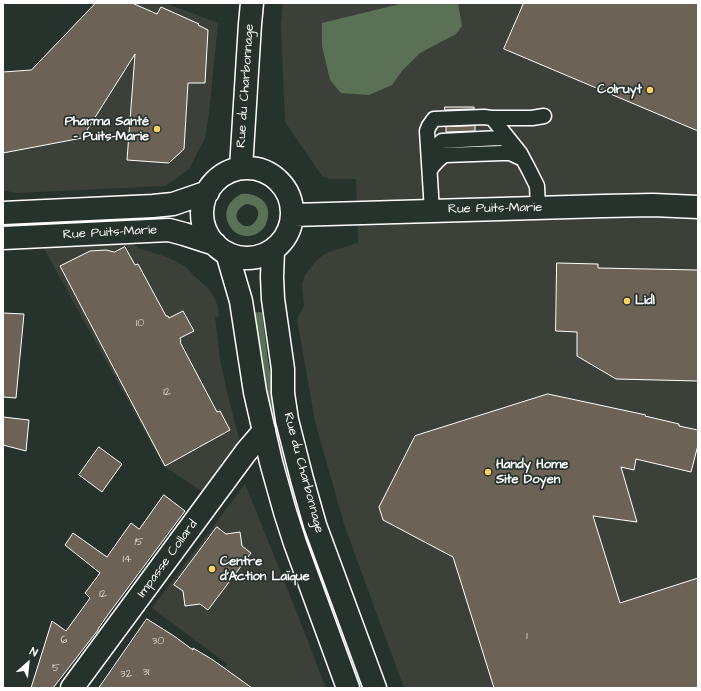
<!DOCTYPE html>
<meta charset="utf-8">
<style>
body{margin:0}
#map{position:relative;width:701px;height:691px;overflow:hidden;background:#26332d;font-family:"Architects Daughter",sans-serif}
canvas{display:block}
.frame{position:absolute;inset:0;border:4px solid #fff;pointer-events:none}
.north{position:absolute;left:8px;top:643px;width:40px;height:40px;-webkit-text-stroke:3px #26332d;paint-order:stroke;rotate:27deg;font-size:11px;font-weight:700;line-height:16px;text-align:center;color:#fff}
.north::after{content:'';display:block;margin:auto;width:14px;height:18px;background:#fff;clip-path:polygon(50% 0,100% 100%,50% 72%,0 100%)}
</style>
<div id="map">
<canvas width="701" height="691"></canvas>
<div class="frame"></div>
<div class="north">N</div>
</div>
<script>
const ctx = document.querySelector('canvas').getContext('2d');
ctx.lineJoin = 'round';
function fill(path, color) { ctx.fillStyle = color; ctx.fill(path, 'evenodd'); }
function trace(path, color, width, dash) { ctx.strokeStyle = color; ctx.lineWidth = width; ctx.lineCap = dash ? 'butt' : 'round'; ctx.setLineDash(dash || []); ctx.stroke(path); }
function label(font, color, halo, rows, align = 'center') {
  ctx.font = font + ' "Architects Daughter",sans-serif'; ctx.lineWidth = 3.5; ctx.setLineDash([]); ctx.textBaseline = 'middle'; ctx.strokeStyle = halo; ctx.fillStyle = color; for (const [text, x, y, turn = 0] of rows) {
    ctx.save(); ctx.translate(x, y); ctx.rotate((+turn || 0) * Math.PI / 180); ctx.textAlign = isNaN(turn) ? turn : align; if (halo) ctx.strokeText(text, 0, 0); ctx.fillText(text, 0, 0); ctx.restore();
  }
}
fill(new Path2D(`
 M 96,3 L 165,3 L 218,23 L 209,113 L 205,138 L 189,169 L 165,186 L 15,193 L 3,190 L 3,94 L 22,79 Z
 M 283,3 L 698,3 L 698,688 L 404,688 L 345,527 L 325,457 L 315,421 L 297,319 L 304,306 L 302,284 L 305,275 L 316,261 L 323,255 L 332,251 L 358,243 L 356,179 L 330,179 L 322,176 L 285,122 L 281,24 Z
 M 127,239 L 138,248 L 167,257 L 186,267 L 194,276 L 208,288 L 215,299 L 218,307 L 219,316 L 215,317 L 220,359 L 227,392 L 241,446 L 206,494 L 164,466 L 41,243 Z
 M 245,484 L 291,598 L 326,688 L 208,688 L 227,664 L 152,608 Z`), '#3b4139');
fill(new Path2D(`
 M 404,3 L 458,3 L 462,26 L 456,34 L 420,53 L 402,71 L 392,85 L 369,95 L 341,93 L 330,80 L 322,46 L 322,23 Z
 M 241,194 C 257,192 273,203 267,221 C 266,226 263,230 258,233 C 234,247 210,210 241,194 ZM 246,204 C 271,205 252,238 239,222 C 233,215 239,207 246,204 Z
 M 262,312 L 268,361 L 274,391 L 367,688 L 356,688 L 282,471 L 251,313 Z`), '#5a7155');
const building = new Path2D(`
 M 96,3 L 132,3 L 157,14 L 161,7 L 199,24 L 198,25 L 208,30 L 205,83 L 188,83 L 184,149 L 169,163 L 127,160 L 135,54 L 82,138 L 3,153 L 3,72 L 31,70 Z
 M 524,3 L 698,3 L 698,131 L 504,49 Z
 M 445,107 L 474,107 L 474,109 L 445,110 Z
 M 475,126 L 475,131 L 446,132 L 446,127 Z
 M 125,247 L 135,265 L 138,264 L 166,316 L 168,316 L 169,318 L 183,311 L 194,331 L 180,338 L 181,341 L 180,342 L 217,412 L 220,411 L 230,430 L 165,466 L 60,266 L 90,251 L 106,250 L 114,252 Z
 M 557,263 L 598,264 L 598,268 L 698,270 L 698,381 L 616,379 L 577,356 L 577,332 L 556,331 Z
 M 3,313 L 24,314 L 16,398 L 3,397 Z
 M 548,394 L 646,415 L 645,416 L 679,424 L 679,426 L 698,430 L 698,445 L 691,472 L 636,459 L 634,470 L 621,467 L 637,522 L 593,516 L 620,603 L 698,578 L 698,688 L 494,688 L 453,557 L 383,520 L 379,507 L 415,436 Z
 M 3,417 L 29,420 L 26,451 L 3,445 Z
 M 99,447 L 122,464 L 102,492 L 79,475 Z
 M 164,495 L 185,511 L 110,612 L 98,629 L 98,630 L 53,688 L 31,688 L 52,621 L 66,631 L 90,598 L 85,593 L 100,573 L 65,545 L 73,533 L 107,557 L 131,523 L 139,529 Z
 M 217,527 L 226,534 L 240,532 L 242,546 L 251,553 L 208,610 L 200,604 L 185,606 L 183,591 L 174,585 Z
 M 147,619 L 174,636 L 193,650 L 193,648 L 213,660 L 252,688 L 99,688 Z`);
fill(building, '#6c6356');
trace(building, '#fff', 1);
const lane = new Path2D(`
 M 492,118 L 532,118 L 544,116
 M 429,155 L 433,149 L 442,141 L 499,138 L 504,139 L 510,142
 M 430,170 C 434,164 438,159 445,155 L 502,153 L 510,153 L 523,159
 M 432,211 L 427,131 L 429,126 L 434,119 L 484,117 L 492,118 L 520,153 L 529,170 L 537,186 L 538,208`);
const street = new Path2D(`
 M 72,688 L 246,452 L 264,431`);
const secondary = new Path2D(`
 M 241,168 L 250,24 L 252,3
 M202 213a45 45 0 1 1 90 0a45 45 0 1 1-90 0Z
 M 3,213 L 153,206 L 173,204 L 208,192
 M 293,215 L 604,206 L 653,205 L 698,207
 M 3,238 L 169,230 L 184,234 L 215,244
 M 273,250 L 272,277 L 273,299 L 283,369 L 283,393 L 287,420 L 302,479 L 315,525 L 375,688
 M 227,253 L 241,301 L 255,392 L 271,462 L 285,512 L 295,543 L 348,688`);
trace(lane, '#fff', 17);
trace(street, '#fff', 25);
trace(secondary, '#fff', 25);
trace(lane, '#26332d', 14);
trace(street, '#26332d', 22);
trace(secondary, '#26332d', 22);
for (const [x, y, r, color] of [
 [650,90,4,"#ffd166"],
 [157,129,4,"#ffd166"],
 [627,301,4,"#ffd166"],
 [488,472,4,"#ffd166"],
 [212,569,4,"#ffd166"]
]) { const dot = new Path2D(); dot.arc(x, y, r, 0, 2 * Math.PI); ctx.fillStyle = color; ctx.fill(dot); trace(dot, '#26332d', 1.5); }
label('11px', '#dad8d5', null, [
 ["10",140,324],
 ["12",167,393],
 ["15",139,543],
 ["14",127,560],
 ["12",103,595],
 ["1",527,637],
 ["6",64,641],
 ["30",158,642],
 ["5",56,669],
 ["31",146,673],
 ["32",126,675]
]);
label('13px', '#fff', '#26332d', [
 ["Rue du Charbonnage",246,86,-86],
 ["Rue Puits-Marie",495,209,-1],
 ["Rue Puits-Marie",110,233,-3],
 ["Rue du Charbonnage",303,473,75],
 ["Impasse Collard",168,559,-54]
]);
label('bold 13px', '#fff', '#26332d', [
 ["Colruyt",642,90,"right"],
 ["Pharma Santé",149,122,"right"],
 ["- Puits-Marie",149,137,"right"],
 ["Lidl",635,301],
 ["Handy Home",496,465],
 ["Site Doyen",496,480],
 ["Centre",220,562],
 ["d'Action Laïque",220,577]
], 'left');
</script>
